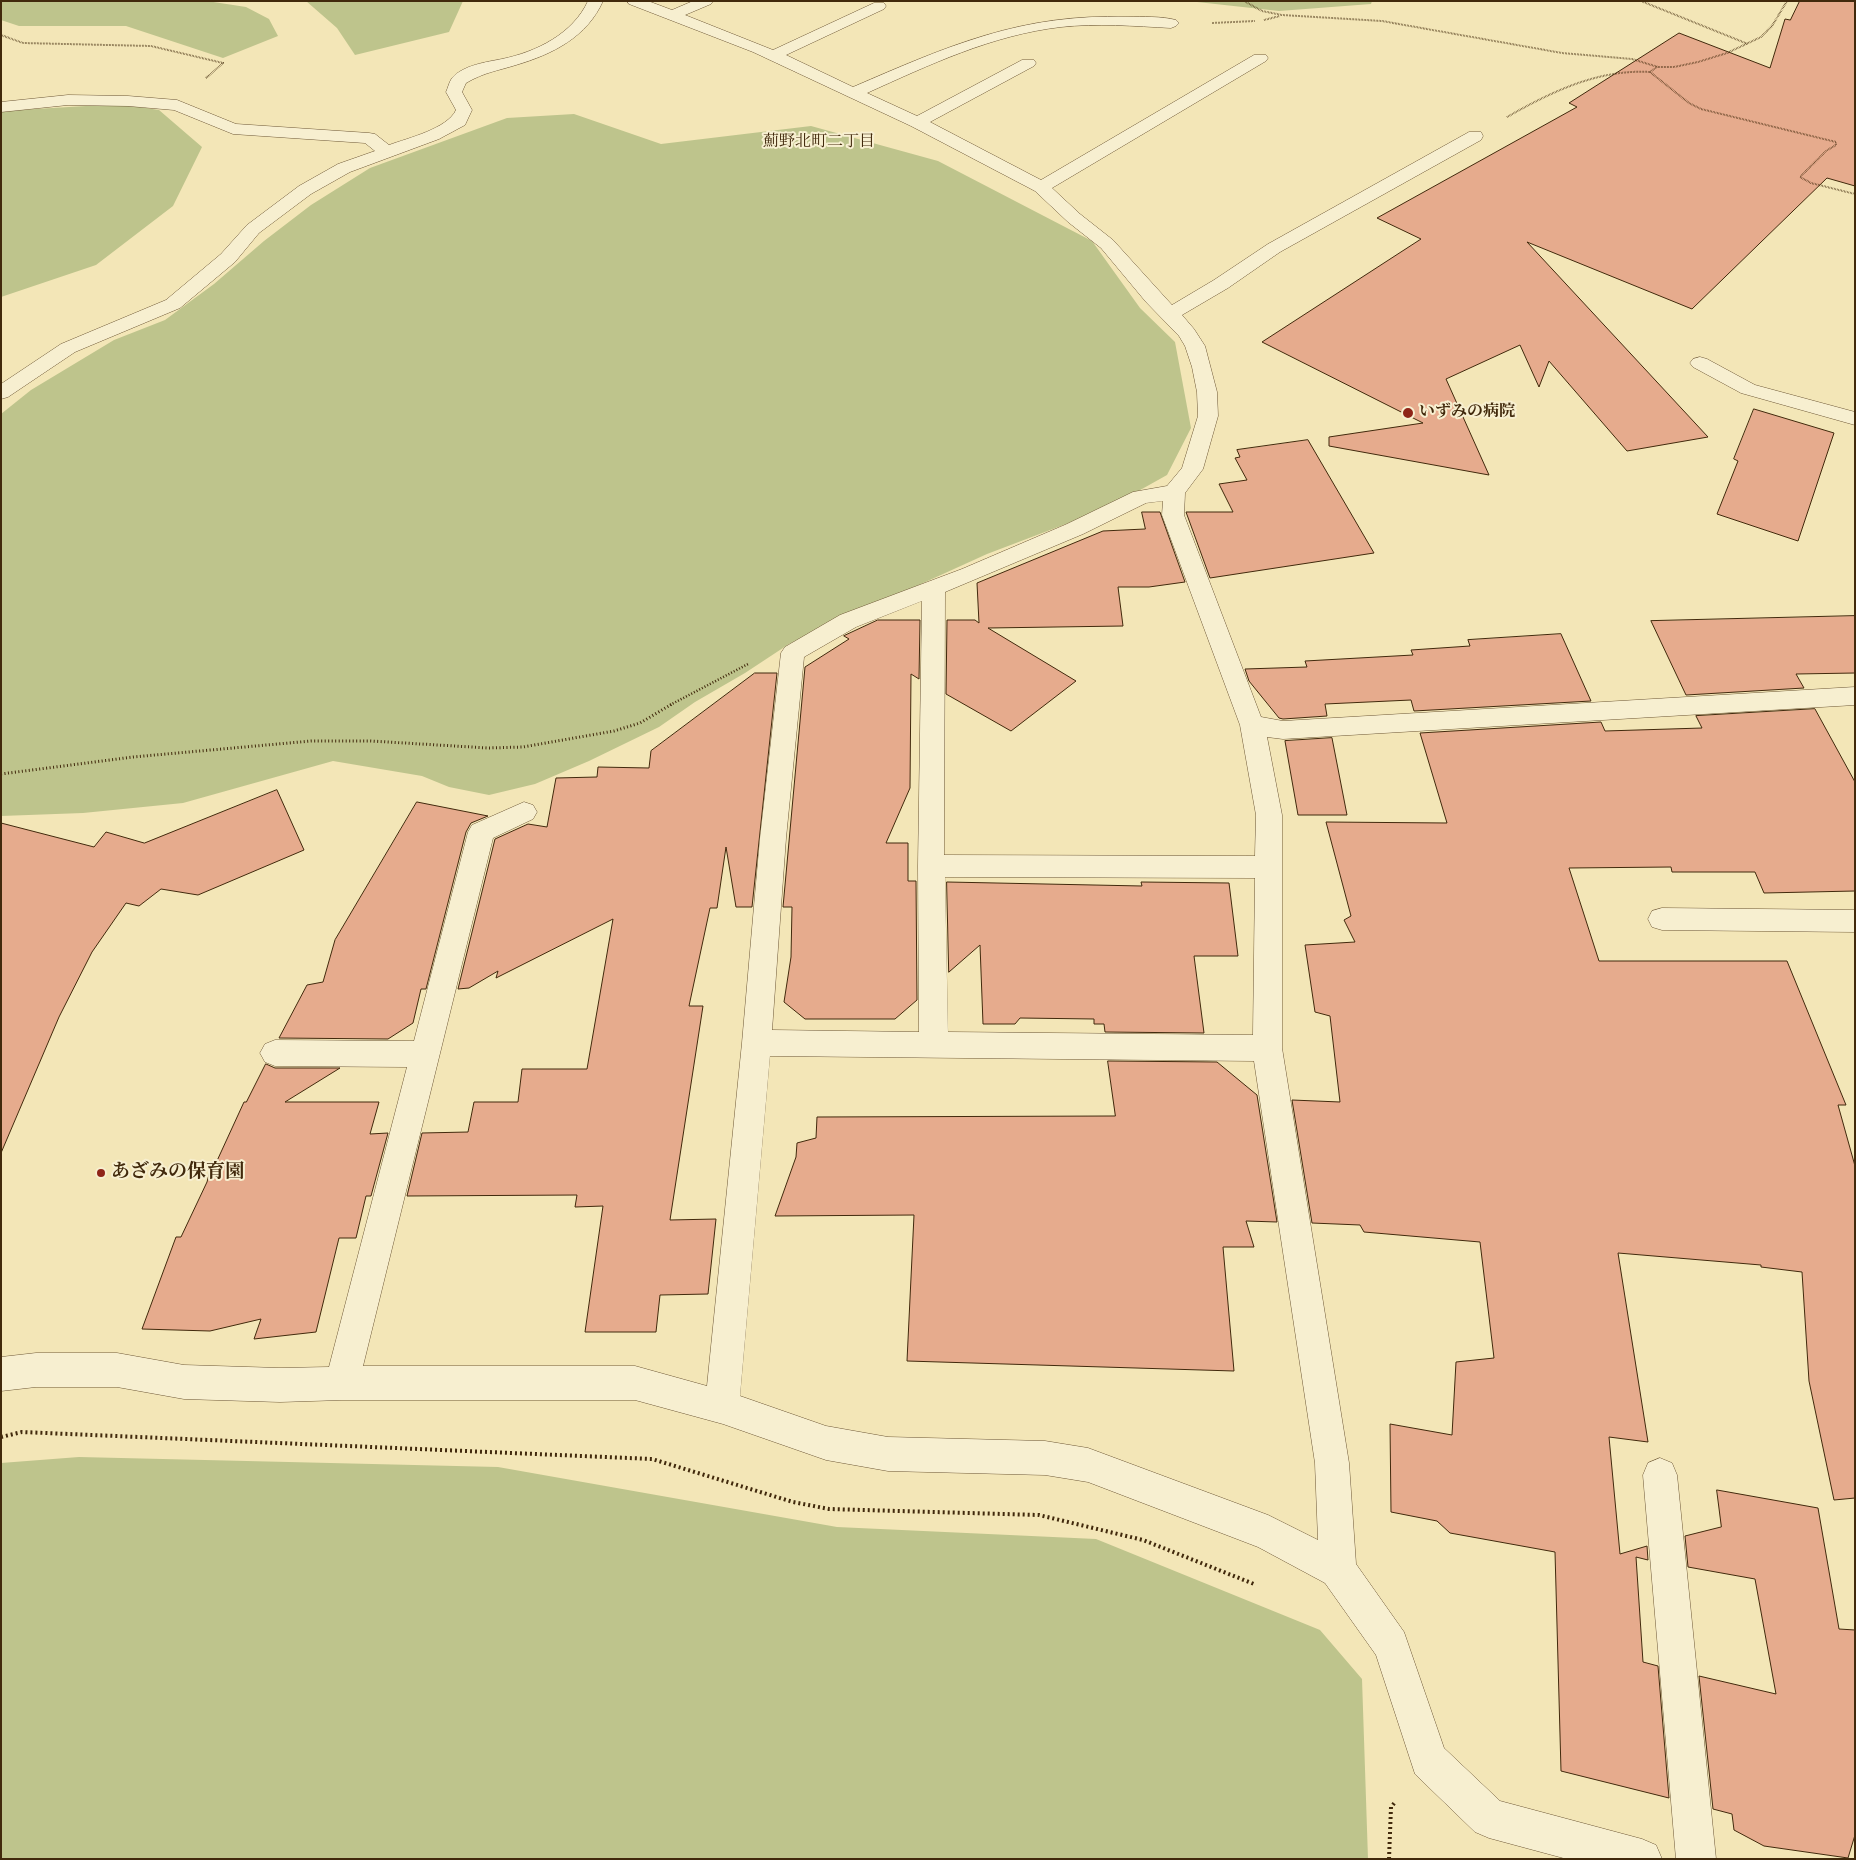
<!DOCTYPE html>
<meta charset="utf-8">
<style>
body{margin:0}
#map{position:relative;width:1856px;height:1860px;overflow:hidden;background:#f3e6b7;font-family:"IM FELL DW Pica",serif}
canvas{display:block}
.frame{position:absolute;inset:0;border:2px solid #41290c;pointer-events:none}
</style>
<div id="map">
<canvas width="1856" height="1860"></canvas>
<div class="frame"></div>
</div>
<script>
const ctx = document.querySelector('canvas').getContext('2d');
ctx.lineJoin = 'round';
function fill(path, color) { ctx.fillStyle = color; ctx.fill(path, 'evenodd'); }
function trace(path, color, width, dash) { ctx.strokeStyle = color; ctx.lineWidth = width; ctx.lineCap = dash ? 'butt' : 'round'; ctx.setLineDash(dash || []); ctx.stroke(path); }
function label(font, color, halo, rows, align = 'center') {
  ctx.font = font + ' "IM FELL DW Pica","Noto Serif JP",serif'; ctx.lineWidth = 4; ctx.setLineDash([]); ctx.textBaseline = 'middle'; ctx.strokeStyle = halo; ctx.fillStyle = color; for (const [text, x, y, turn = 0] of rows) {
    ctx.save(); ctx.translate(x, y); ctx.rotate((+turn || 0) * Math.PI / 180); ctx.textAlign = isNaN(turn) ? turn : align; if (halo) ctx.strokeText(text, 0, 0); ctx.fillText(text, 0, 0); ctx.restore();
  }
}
fill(new Path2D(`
 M 1,1 L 207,1 L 246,7 L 269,19 L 278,36 L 223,58 L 126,26 L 19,26 L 1,20 Z
 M 306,1 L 463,1 L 449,32 L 355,55 L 337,28 Z
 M 1188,1 L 1372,1 L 1371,4 L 1279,11 Z
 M 120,104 L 159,110 L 202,147 L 173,206 L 96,265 L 1,297 L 1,111 Z
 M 574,114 L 661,144 L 811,126 L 938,161 L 1092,241 L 1140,308 L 1175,342 L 1191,428 L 1167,475 L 1108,508 L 987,554 L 789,644 L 745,673 L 695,702 L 659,727 L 589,761 L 535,784 L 489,795 L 449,787 L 422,776 L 333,761 L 183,803 L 83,813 L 1,816 L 1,414 L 31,390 L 114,340 L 165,320 L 214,284 L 264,241 L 311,205 L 370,168 L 507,118 Z
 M 79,1457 L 498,1467 L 837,1527 L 1096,1539 L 1320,1630 L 1362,1679 L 1368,1859 L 1,1859 L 1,1463 Z`), '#bec48c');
const building = new Path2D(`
 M 1800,1 L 1855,1 L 1855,186 L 1827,178 L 1692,309 L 1527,242 L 1708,437 L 1627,451 L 1549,361 L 1539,387 L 1520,345 L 1446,379 L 1489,475 L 1329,446 L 1329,437 L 1423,423 L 1262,342 L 1421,239 L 1377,218 L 1577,107 L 1569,103 L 1679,33 L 1770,68 L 1785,19 L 1790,20 Z
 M 1754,409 L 1834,433 L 1798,541 L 1717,514 L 1738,461 L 1734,459 Z
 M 1308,440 L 1374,553 L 1210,578 L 1186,512 L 1233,512 L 1219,484 L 1247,480 L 1235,458 L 1240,457 L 1237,450 Z
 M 1142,512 L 1160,512 L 1185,582 L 1149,587 L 1118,587 L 1123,626 L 988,628 L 1076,681 L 1011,731 L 946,694 L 947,620 L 975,620 L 979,623 L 977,583 L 1103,531 L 1145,529 Z
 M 1855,616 L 1855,673 L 1796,674 L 1804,688 L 1686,695 L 1651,621 Z
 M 878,620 L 920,620 L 919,679 L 911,674 L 910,788 L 886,843 L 908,843 L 908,881 L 916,881 L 917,1000 L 895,1019 L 805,1019 L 784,1002 L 791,957 L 792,907 L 783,907 L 805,667 L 849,639 L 844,636 Z
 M 1561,634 L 1591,701 L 1414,711 L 1411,700 L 1325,704 L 1327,716 L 1283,719 L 1279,718 L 1249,681 L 1245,669 L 1307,667 L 1305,661 L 1413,655 L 1411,650 L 1470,646 L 1468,640 Z
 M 755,673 L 777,673 L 752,907 L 736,907 L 726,847 L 717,908 L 710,908 L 689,1006 L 703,1006 L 670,1220 L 716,1219 L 708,1294 L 660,1295 L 656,1332 L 585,1332 L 603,1206 L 575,1207 L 577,1195 L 407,1196 L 422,1133 L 468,1132 L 474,1102 L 518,1102 L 522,1069 L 587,1069 L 613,919 L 496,978 L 498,971 L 469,988 L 458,989 L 495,839 L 528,824 L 547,827 L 556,778 L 597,777 L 598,767 L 649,768 L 651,751 Z
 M 1815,709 L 1855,782 L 1855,891 L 1764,893 L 1755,872 L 1672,872 L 1671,867 L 1569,868 L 1599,961 L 1787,961 L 1846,1105 L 1838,1105 L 1855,1166 L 1855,1498 L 1834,1500 L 1809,1381 L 1802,1272 L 1761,1267 L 1761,1265 L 1618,1253 L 1648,1442 L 1609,1437 L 1620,1554 L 1647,1546 L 1648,1560 L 1636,1557 L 1643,1662 L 1658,1666 L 1669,1798 L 1561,1771 L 1555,1552 L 1450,1533 L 1437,1521 L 1391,1512 L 1390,1424 L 1452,1435 L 1456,1362 L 1494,1358 L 1480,1242 L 1364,1232 L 1360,1225 L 1312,1223 L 1292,1100 L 1340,1102 L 1330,1016 L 1315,1012 L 1305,945 L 1355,942 L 1344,920 L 1351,916 L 1326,822 L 1447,823 L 1420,733 L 1601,722 L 1605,731 L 1702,728 L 1696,716 Z
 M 1332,738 L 1347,815 L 1298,815 L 1285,741 Z
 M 277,790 L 304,850 L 198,895 L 161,889 L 139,906 L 126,903 L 92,952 L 59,1017 L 1,1153 L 1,823 L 94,847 L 106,832 L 144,843 Z
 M 417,802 L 488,816 L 471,823 L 466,832 L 426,989 L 421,989 L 413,1023 L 388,1039 L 279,1038 L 307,985 L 323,982 L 335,940 Z
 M 947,882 L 1142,886 L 1141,882 L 1229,883 L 1238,956 L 1194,956 L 1204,1033 L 1105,1032 L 1104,1024 L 1094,1024 L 1094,1019 L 1020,1018 L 1015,1024 L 983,1024 L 980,945 L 949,972 Z
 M 1108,1061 L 1217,1062 L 1257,1095 L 1277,1222 L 1246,1221 L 1254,1247 L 1223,1247 L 1234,1371 L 907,1361 L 914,1215 L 775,1216 L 796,1157 L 797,1143 L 816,1138 L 817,1117 L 1115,1116 Z
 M 266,1064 L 275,1068 L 340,1068 L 285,1102 L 379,1102 L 370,1134 L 388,1133 L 371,1196 L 366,1196 L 356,1238 L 339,1238 L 316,1332 L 254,1339 L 261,1319 L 210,1331 L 142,1329 L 176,1237 L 181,1237 L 207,1182 L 212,1163 L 216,1163 L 244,1102 L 246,1102 Z
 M 1717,1490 L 1818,1508 L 1839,1629 L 1855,1630 L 1855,1835 L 1848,1858 L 1764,1846 L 1734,1830 L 1732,1814 L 1713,1809 L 1699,1676 L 1776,1694 L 1755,1579 L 1688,1567 L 1685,1536 L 1721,1527 Z`);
fill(building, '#e6ab8d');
trace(building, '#41290c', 1);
const street = new Path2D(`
 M 588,1 L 603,1 C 587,37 553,54 516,65 C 497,71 485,72 466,83 L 462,92 L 472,110 L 465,125 L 439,139 L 350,172 L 311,194 L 259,233 L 235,262 L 180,308 L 75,352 L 8,397 L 1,399 L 1,384 L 61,344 L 166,300 L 221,254 L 247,225 L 299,186 L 338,164 L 375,151 L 365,143 L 233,134 L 174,110 L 128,106 L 68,105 L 1,112 L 1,102 L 68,95 L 128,96 L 177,100 L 236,124 L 369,133 L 375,134 L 389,145 C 408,138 447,129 456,110 L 446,92 C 448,88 449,82 452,78 C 463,65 487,62 502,59 C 536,52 573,34 588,1 Z
 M 627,1 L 648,1 L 672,10 L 693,1 L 713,1 L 711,4 L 685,15 L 773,50 L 874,3 L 884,3 L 886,6 L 884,9 L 786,55 L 853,87 C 948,46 1022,13 1127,17 C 1143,17 1161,16 1176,20 L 1179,23 L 1176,26 L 1171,28 C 1134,26 1097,23 1061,27 C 992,35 929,65 867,93 L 917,116 L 1022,60 L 1034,60 L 1036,63 L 1034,66 L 930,122 L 1041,180 L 1254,55 L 1266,55 L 1268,58 L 1266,61 L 1052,188 L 1080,214 L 1113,240 L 1172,305 L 1214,280 L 1268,244 L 1469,132 L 1481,132 L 1483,136 L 1481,140 L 1280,252 L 1228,288 L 1182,315 L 1194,329 L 1205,346 L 1217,392 L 1218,416 L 1203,469 L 1185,493 L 1184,515 L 1261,717 L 1283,721 L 1855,687 L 1855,705 L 1283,739 L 1267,737 L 1282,815 L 1282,1048 L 1349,1463 L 1356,1564 L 1404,1632 L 1444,1748 L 1500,1801 L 1642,1839 L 1656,1845 L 1662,1859 L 1567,1859 L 1489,1838 L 1475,1832 L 1415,1774 L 1376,1655 L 1325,1583 L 1258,1547 L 1088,1482 L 1045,1475 L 888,1471 L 826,1460 L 723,1424 L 635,1400 L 342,1400 L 280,1402 L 184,1399 L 117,1387 L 36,1387 L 1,1391 L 1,1357 L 36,1353 L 117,1353 L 184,1365 L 280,1368 L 329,1367 L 407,1067 L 275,1066 L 265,1062 L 260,1053 L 265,1044 L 275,1040 L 414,1041 L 468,832 L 472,825 L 524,802 L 533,805 L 537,812 L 533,819 L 493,838 L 363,1366 L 635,1366 L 707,1386 L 742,1043 L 760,838 L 781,653 L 785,647 L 840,615 L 962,569 L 1067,524 L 1133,492 L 1167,486 L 1182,468 L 1198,416 L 1197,392 L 1192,367 L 1185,346 L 1179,336 L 1146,302 L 1101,248 L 1068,222 L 1035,191 L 911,126 L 753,52 L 629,4 ZM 1163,501 L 1162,515 L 1240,725 L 1256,815 L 1255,856 L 944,855 L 945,592 L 1083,534 L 1146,503 ZM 922,601 L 918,866 L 919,1032 L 772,1030 L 786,838 L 804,657 L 856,627 ZM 945,877 L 1255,878 L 1253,1035 L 948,1032 ZM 770,1056 L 1254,1061 L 1315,1463 L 1318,1540 L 1268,1515 L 1088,1448 L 1045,1441 L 888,1437 L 826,1426 L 740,1396 Z
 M 1700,357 L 1707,359 L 1755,385 L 1855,412 L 1855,425 L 1741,393 L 1693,367 L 1690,363 L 1693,359 Z
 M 1662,908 L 1855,910 L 1855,932 L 1662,930 L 1652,927 L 1648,919 L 1652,911 Z
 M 1660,1458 L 1672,1463 L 1677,1475 L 1716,1859 L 1676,1859 L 1643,1475 L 1648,1463 Z`);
trace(street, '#6e5837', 1);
trace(new Path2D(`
 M 1244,1 L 1262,11 L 1282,15 L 1382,21 L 1562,53 L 1632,59 L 1658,67 L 1674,67 L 1698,62 L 1727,53 L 1761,37 L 1772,26 L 1787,1
 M 1641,1 L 1748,44
 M 1264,20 L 1280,16
 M 1212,23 L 1255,21
 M 1,35 L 23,43 L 151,46 L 223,63 L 206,78
 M 1657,67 L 1650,72 L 1689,103 L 1701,109 L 1836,142 L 1836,145 L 1826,151 L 1800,177 L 1811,183 L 1855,194
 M 1507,117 C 1551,92 1598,69 1650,72`), '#41290c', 2, [0.5, 1]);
trace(new Path2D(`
 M 670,705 L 748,664`), '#41290c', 2.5, [1, 2]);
trace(new Path2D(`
 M 1,774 L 133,757 L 311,741 L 371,741 L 488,748 L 523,747 L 614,731 L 640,723 L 672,704`), '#41290c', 3, [1, 2.5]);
trace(new Path2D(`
 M 1,1437 L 22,1432 L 652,1459 L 793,1502 L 829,1509 L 1039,1515 L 1143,1540 L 1254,1584
 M 1389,1859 L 1391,1807 L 1396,1801`), '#41290c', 4, [2, 3]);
fill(street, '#f7efd0');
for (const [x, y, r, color] of [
 [1408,413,6,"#8f2418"],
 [101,1173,5,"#8f2418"]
]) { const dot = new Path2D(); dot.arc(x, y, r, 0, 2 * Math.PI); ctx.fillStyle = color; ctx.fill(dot); trace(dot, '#f7efd0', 2); }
label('16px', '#41290c', '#f7efd0', [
 ["薊野北町二丁目",819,143]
]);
label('bold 16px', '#41290c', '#f7efd0', [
 ["いずみの病院",1419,413]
], 'left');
label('bold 19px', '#41290c', '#f7efd0', [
 ["あざみの保育園",111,1173]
], 'left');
</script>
